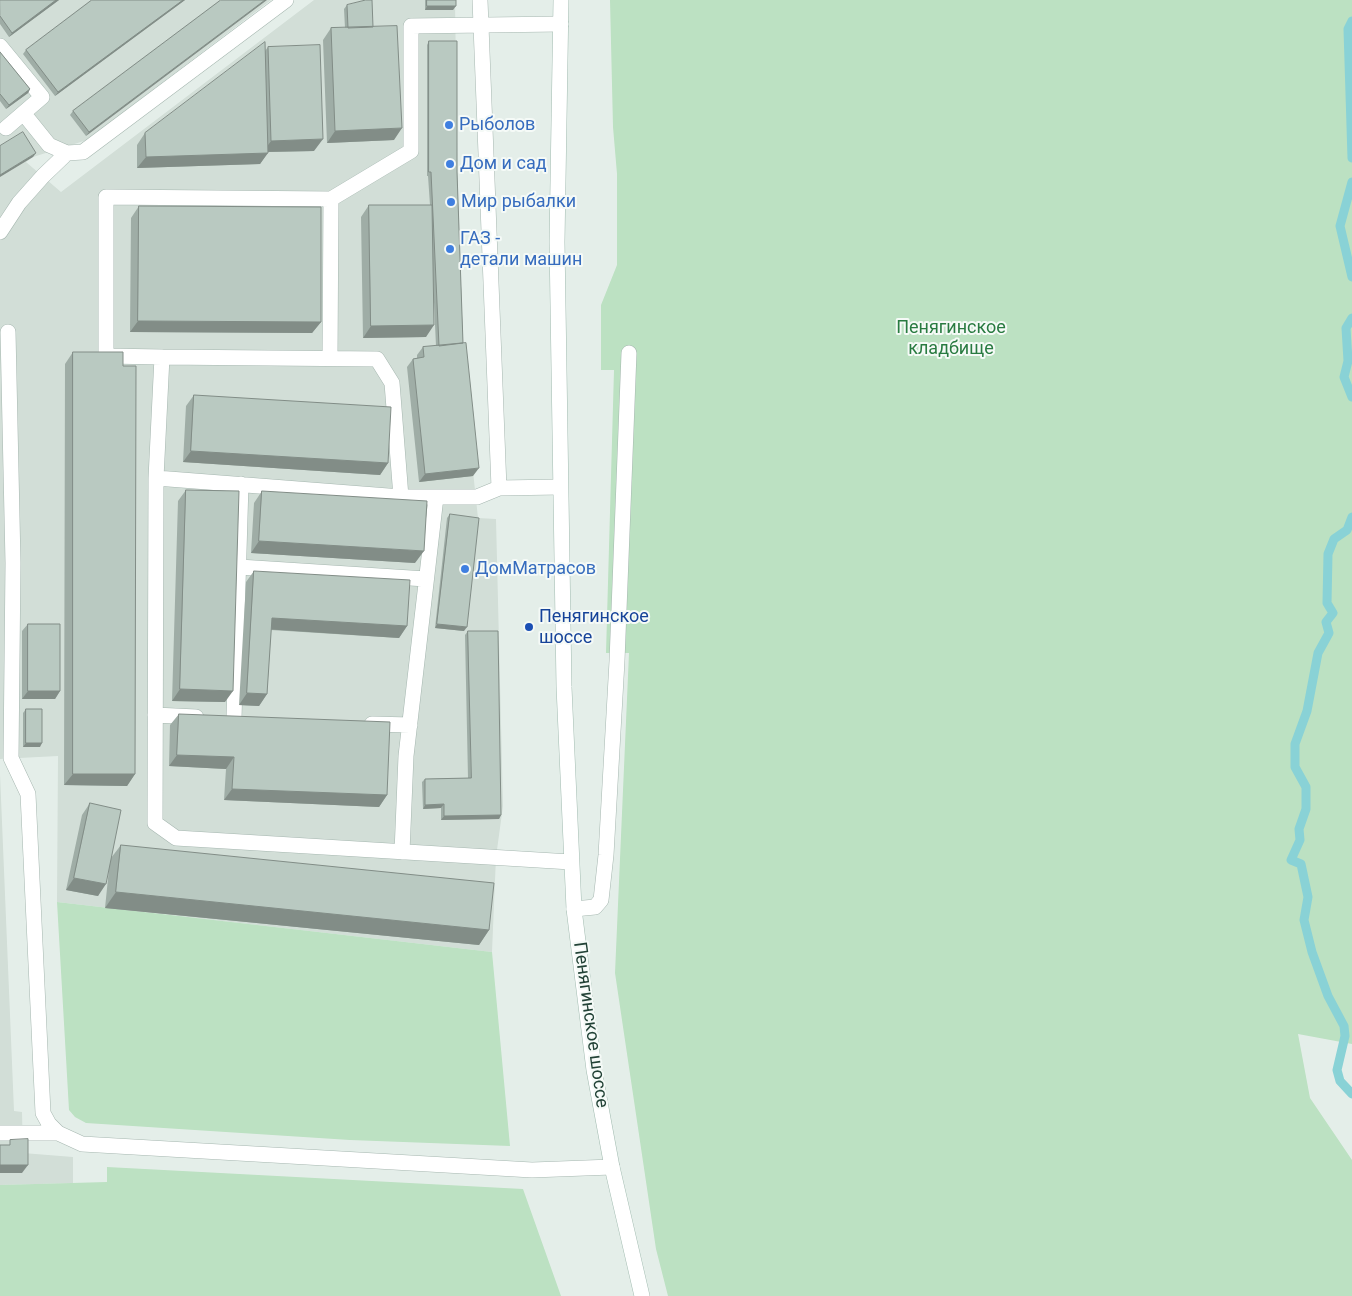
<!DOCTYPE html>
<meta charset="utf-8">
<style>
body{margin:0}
canvas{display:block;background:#e4eee9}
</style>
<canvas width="1352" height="1296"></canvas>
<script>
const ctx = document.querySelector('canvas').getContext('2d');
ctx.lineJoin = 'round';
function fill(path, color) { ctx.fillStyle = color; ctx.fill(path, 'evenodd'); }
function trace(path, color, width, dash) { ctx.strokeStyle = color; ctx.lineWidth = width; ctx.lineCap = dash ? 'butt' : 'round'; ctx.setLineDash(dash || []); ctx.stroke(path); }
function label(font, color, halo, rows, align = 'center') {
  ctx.font = font + ' Roboto,sans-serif'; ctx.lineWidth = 4; ctx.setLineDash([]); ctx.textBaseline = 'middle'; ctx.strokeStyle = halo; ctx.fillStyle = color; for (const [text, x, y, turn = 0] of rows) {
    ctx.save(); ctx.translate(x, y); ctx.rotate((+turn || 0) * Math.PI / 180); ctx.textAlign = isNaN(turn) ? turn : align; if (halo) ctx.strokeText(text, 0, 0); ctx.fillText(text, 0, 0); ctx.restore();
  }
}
fill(new Path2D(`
 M 0,0 L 271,0 L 87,140 L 33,157 L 26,162 L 61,192 L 314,0 L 455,0 L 460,350 L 478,518 L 496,519 L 503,806 L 496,857 L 492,952 L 57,902 L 58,756 L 0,759 Z
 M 0,774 L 14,1111 L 22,1112 L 23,1153 L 73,1157 L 73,1183 L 0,1185 Z`), '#d2ded7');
fill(new Path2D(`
 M 610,0 L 1352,0 L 1352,1044 L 1298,1034 L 1310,1098 L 1352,1160 L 1352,1296 L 668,1296 L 656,1249 L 615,973 L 629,653 L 606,653 L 614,370 L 601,370 L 601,305 L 617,265 L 617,174 L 613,127 Z
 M 57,902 L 492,952 L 510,1146 L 350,1140 L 86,1123 L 75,1117 L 69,1110 Z
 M 107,1167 L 523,1189 L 561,1296 L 0,1296 L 0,1185 L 107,1182 Z`), '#bce1c2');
trace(new Path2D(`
 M 1352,21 L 1348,29 L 1352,158
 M 1352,182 L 1340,226 L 1352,277
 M 1352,318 L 1346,328 L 1348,361 L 1344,377 L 1352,397
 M 1352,517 L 1347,530 L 1334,539 L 1328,554 L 1327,603 L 1333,613 L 1326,622 L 1329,633 L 1318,653 L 1307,711 L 1295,744 L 1295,767 L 1306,787 L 1306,809 L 1299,829 L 1300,840 L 1291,860 L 1301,864 L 1308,897 L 1304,920 L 1312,952 L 1328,996 L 1344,1026 L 1345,1036 L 1337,1070 L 1340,1081 L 1352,1094`), '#89d2d6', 9);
const service = new Path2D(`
 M 480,0 L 499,488 L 560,487
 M 0,46 L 42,97 L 6,128
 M 24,114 L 49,145 L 67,153 L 83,152 L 286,0
 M 331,199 L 411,151 L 411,26 L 561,24
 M 0,232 L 19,203 L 43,176 L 67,153
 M 8,332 L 13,563 L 11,758 L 28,794 L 43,1113 L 49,1124 L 58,1133
 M 162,357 L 106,356 L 106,197 L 331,199 L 330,358
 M 156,478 L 162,357 L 377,359 L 392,383 L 401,497
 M 499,488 L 477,497 L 401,497 L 156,478 L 155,823 L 176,838 L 571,862
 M 239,567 L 426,579
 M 155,715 L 196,717
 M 234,718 L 241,484
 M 372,724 L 410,725
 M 402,852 L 406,756 L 436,497
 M 574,909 L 595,907 L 601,900 L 606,855 L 617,661 L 629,353
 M 0,1133 L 58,1133 L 82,1144 L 532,1170 L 612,1167`);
const secondary = new Path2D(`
 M 561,0 L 557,242 L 564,687 L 574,909 L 594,1070 L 612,1167 L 642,1296`);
trace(service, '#a6b7b0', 16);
trace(secondary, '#a1bbb0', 16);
trace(service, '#fff', 15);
trace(secondary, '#fff', 15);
fill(new Path2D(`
 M 0,0 L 59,0 L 9,37 L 0,24 Z
 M 92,0 L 185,0 L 55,96 L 23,54 L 26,50 Z
 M 221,0 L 86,136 L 70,115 L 73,111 Z
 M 425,0 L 456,0 L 453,10 L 425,10 Z
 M 347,5 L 373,27 L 394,140 L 327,143 L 323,40 L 331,28 L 345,28 L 344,9 Z
 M 429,41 L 457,172 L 463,343 L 473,476 L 419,482 L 407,367 L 413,359 L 417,358 L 417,355 L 423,347 L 436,346 L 433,280 L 426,337 L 363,338 L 361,217 L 369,205 L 430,205 L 428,176 L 427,176 L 427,45 Z
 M 268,47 L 314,151 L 268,152 L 260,164 L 137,168 L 137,145 L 145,133 L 265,51 Z
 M 0,52 L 30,89 L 28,93 L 6,109 L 0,101 Z
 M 139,206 L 321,322 L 312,333 L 130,332 L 131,218 Z
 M 73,352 L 135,774 L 127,786 L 64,785 L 65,364 Z
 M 194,395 L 388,463 L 380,475 L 183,462 L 186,406 Z
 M 186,490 L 225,702 L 172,701 L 178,501 Z
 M 262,491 L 415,563 L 251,553 L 254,503 Z
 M 450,514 L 464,631 L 435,628 L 447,518 Z
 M 254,571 L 407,626 L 399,638 L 271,630 L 267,694 L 259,706 L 239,705 L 246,582 Z
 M 28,624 L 60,691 L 55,699 L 22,699 L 22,631 Z
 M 468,631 L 501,815 L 499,819 L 441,820 L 441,808 L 423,809 L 422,782 L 425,779 L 468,778 L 465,635 Z
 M 26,709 L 40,747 L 23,747 L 23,713 Z
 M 179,714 L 387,795 L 379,807 L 224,800 L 226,769 L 169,766 L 170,725 Z
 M 90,803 L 111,858 L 121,845 L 489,930 L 479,945 L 105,908 L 109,869 L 98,896 L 66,890 L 82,815 Z`), '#9fada6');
fill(new Path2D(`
 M 56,0 L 59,0 L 9,37 L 12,33 Z
 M 183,0 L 185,0 L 55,96 L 58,92 Z
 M 265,0 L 267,0 L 86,136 L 89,132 Z
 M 427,6 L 456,6 L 453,10 L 425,10 Z
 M 30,89 L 28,93 L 6,109 L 9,105 Z
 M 402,128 L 394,140 L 327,143 L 335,131 Z
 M 323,139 L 314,151 L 263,152 L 271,141 Z
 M 36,153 L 33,157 L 0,177 L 0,175 Z
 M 268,153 L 260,164 L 137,168 L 146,157 Z
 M 138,321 L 321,322 L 312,333 L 130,332 Z
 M 434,325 L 426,337 L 363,338 L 371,326 Z
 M 191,451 L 388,463 L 380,475 L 183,462 Z
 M 479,468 L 473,476 L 419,482 L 425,474 Z
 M 259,541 L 424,551 L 415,563 L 251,553 Z
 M 272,618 L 407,626 L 399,638 L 264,629 Z
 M 437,624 L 467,627 L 464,631 L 435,628 Z
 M 180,689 L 233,691 L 225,702 L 172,701 Z
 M 28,691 L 60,691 L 55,699 L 22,699 Z
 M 247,693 L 267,694 L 259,706 L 239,705 Z
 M 26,743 L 42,743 L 40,747 L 23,747 Z
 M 177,755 L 234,757 L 226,769 L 169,766 Z
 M 73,774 L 135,774 L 127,786 L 64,785 Z
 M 232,789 L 387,795 L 379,807 L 224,800 Z
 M 444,804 L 441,808 L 423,809 L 425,805 Z
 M 501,815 L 499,819 L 441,820 L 444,816 Z
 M 74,878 L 106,884 L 98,896 L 66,890 Z
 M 116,892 L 489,930 L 479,945 L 105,908 Z
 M 0,1165 L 28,1165 L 22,1173 L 0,1173 Z`), '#828d87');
const building = new Path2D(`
 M 0,0 L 56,0 L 12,33 L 0,16 Z
 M 92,0 L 183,0 L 58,92 L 26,50 Z
 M 221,0 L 265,0 L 89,132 L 73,111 Z
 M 366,0 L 372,0 L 373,27 L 348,28 L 347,5 Z
 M 427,0 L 456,0 L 456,6 L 427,6 Z
 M 397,26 L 402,128 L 335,131 L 331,28 Z
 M 429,41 L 457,41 L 457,172 L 463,343 L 439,346 L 431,172 L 429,172 Z
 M 265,42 L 268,153 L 146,157 L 145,133 Z
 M 320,45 L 323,139 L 271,141 L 268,47 Z
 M 0,52 L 30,89 L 9,105 L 0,94 Z
 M 23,132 L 36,153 L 0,175 L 0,146 Z
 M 369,205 L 432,205 L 434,325 L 371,326 Z
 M 139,206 L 321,207 L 321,322 L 138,321 Z
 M 466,343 L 479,468 L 425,474 L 413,359 L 424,357 L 423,347 Z
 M 73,352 L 123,352 L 123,366 L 136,366 L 135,774 L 73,774 Z
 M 194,395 L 391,407 L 388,463 L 191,451 Z
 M 186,490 L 239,491 L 233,691 L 180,689 Z
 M 262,491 L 427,501 L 424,551 L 259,541 Z
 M 450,514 L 479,518 L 467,627 L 437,624 Z
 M 254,571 L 410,580 L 407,626 L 272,618 L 267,694 L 247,693 Z
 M 28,624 L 60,624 L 60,691 L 28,691 Z
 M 468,631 L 498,631 L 501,815 L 444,816 L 444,804 L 425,805 L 425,779 L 471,778 Z
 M 26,709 L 42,709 L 42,743 L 26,743 Z
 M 179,714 L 390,722 L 387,795 L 232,789 L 234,757 L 177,755 Z
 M 90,803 L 121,810 L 106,884 L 74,878 Z
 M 121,845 L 494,883 L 489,930 L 116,892 Z
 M 28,1139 L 28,1165 L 0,1165 L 0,1145 L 10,1145 L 10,1140 Z`);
fill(building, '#b9c9c1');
trace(building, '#828d87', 1);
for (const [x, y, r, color] of [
 [449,125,5,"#3f7fe0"],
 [450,164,5,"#3f7fe0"],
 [451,202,5,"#3f7fe0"],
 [450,249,5,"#3f7fe0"],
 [465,569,5,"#3f7fe0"],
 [529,627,5,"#1a4fb4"]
]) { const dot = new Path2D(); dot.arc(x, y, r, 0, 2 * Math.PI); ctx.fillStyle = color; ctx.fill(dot); trace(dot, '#f5faf7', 2); }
label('18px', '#366cbe', '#f5faf7', [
 ["Рыболов",459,125],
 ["Дом и сад",460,164],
 ["Мир рыбалки",461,202],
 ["ГАЗ -",460,239],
 ["детали машин",460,260],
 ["ДомМатрасов",475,569]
], 'left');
label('18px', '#297b41', '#f5faf7', [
 ["Пенягинское",951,328],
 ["кладбище",951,349]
]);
label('18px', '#164399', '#f5faf7', [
 ["Пенягинское",539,617],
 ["шоссе",539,638]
], 'left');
label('18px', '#224236', '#f5faf7', [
 ["Пенягинское шоссе",590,1025,82]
]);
</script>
